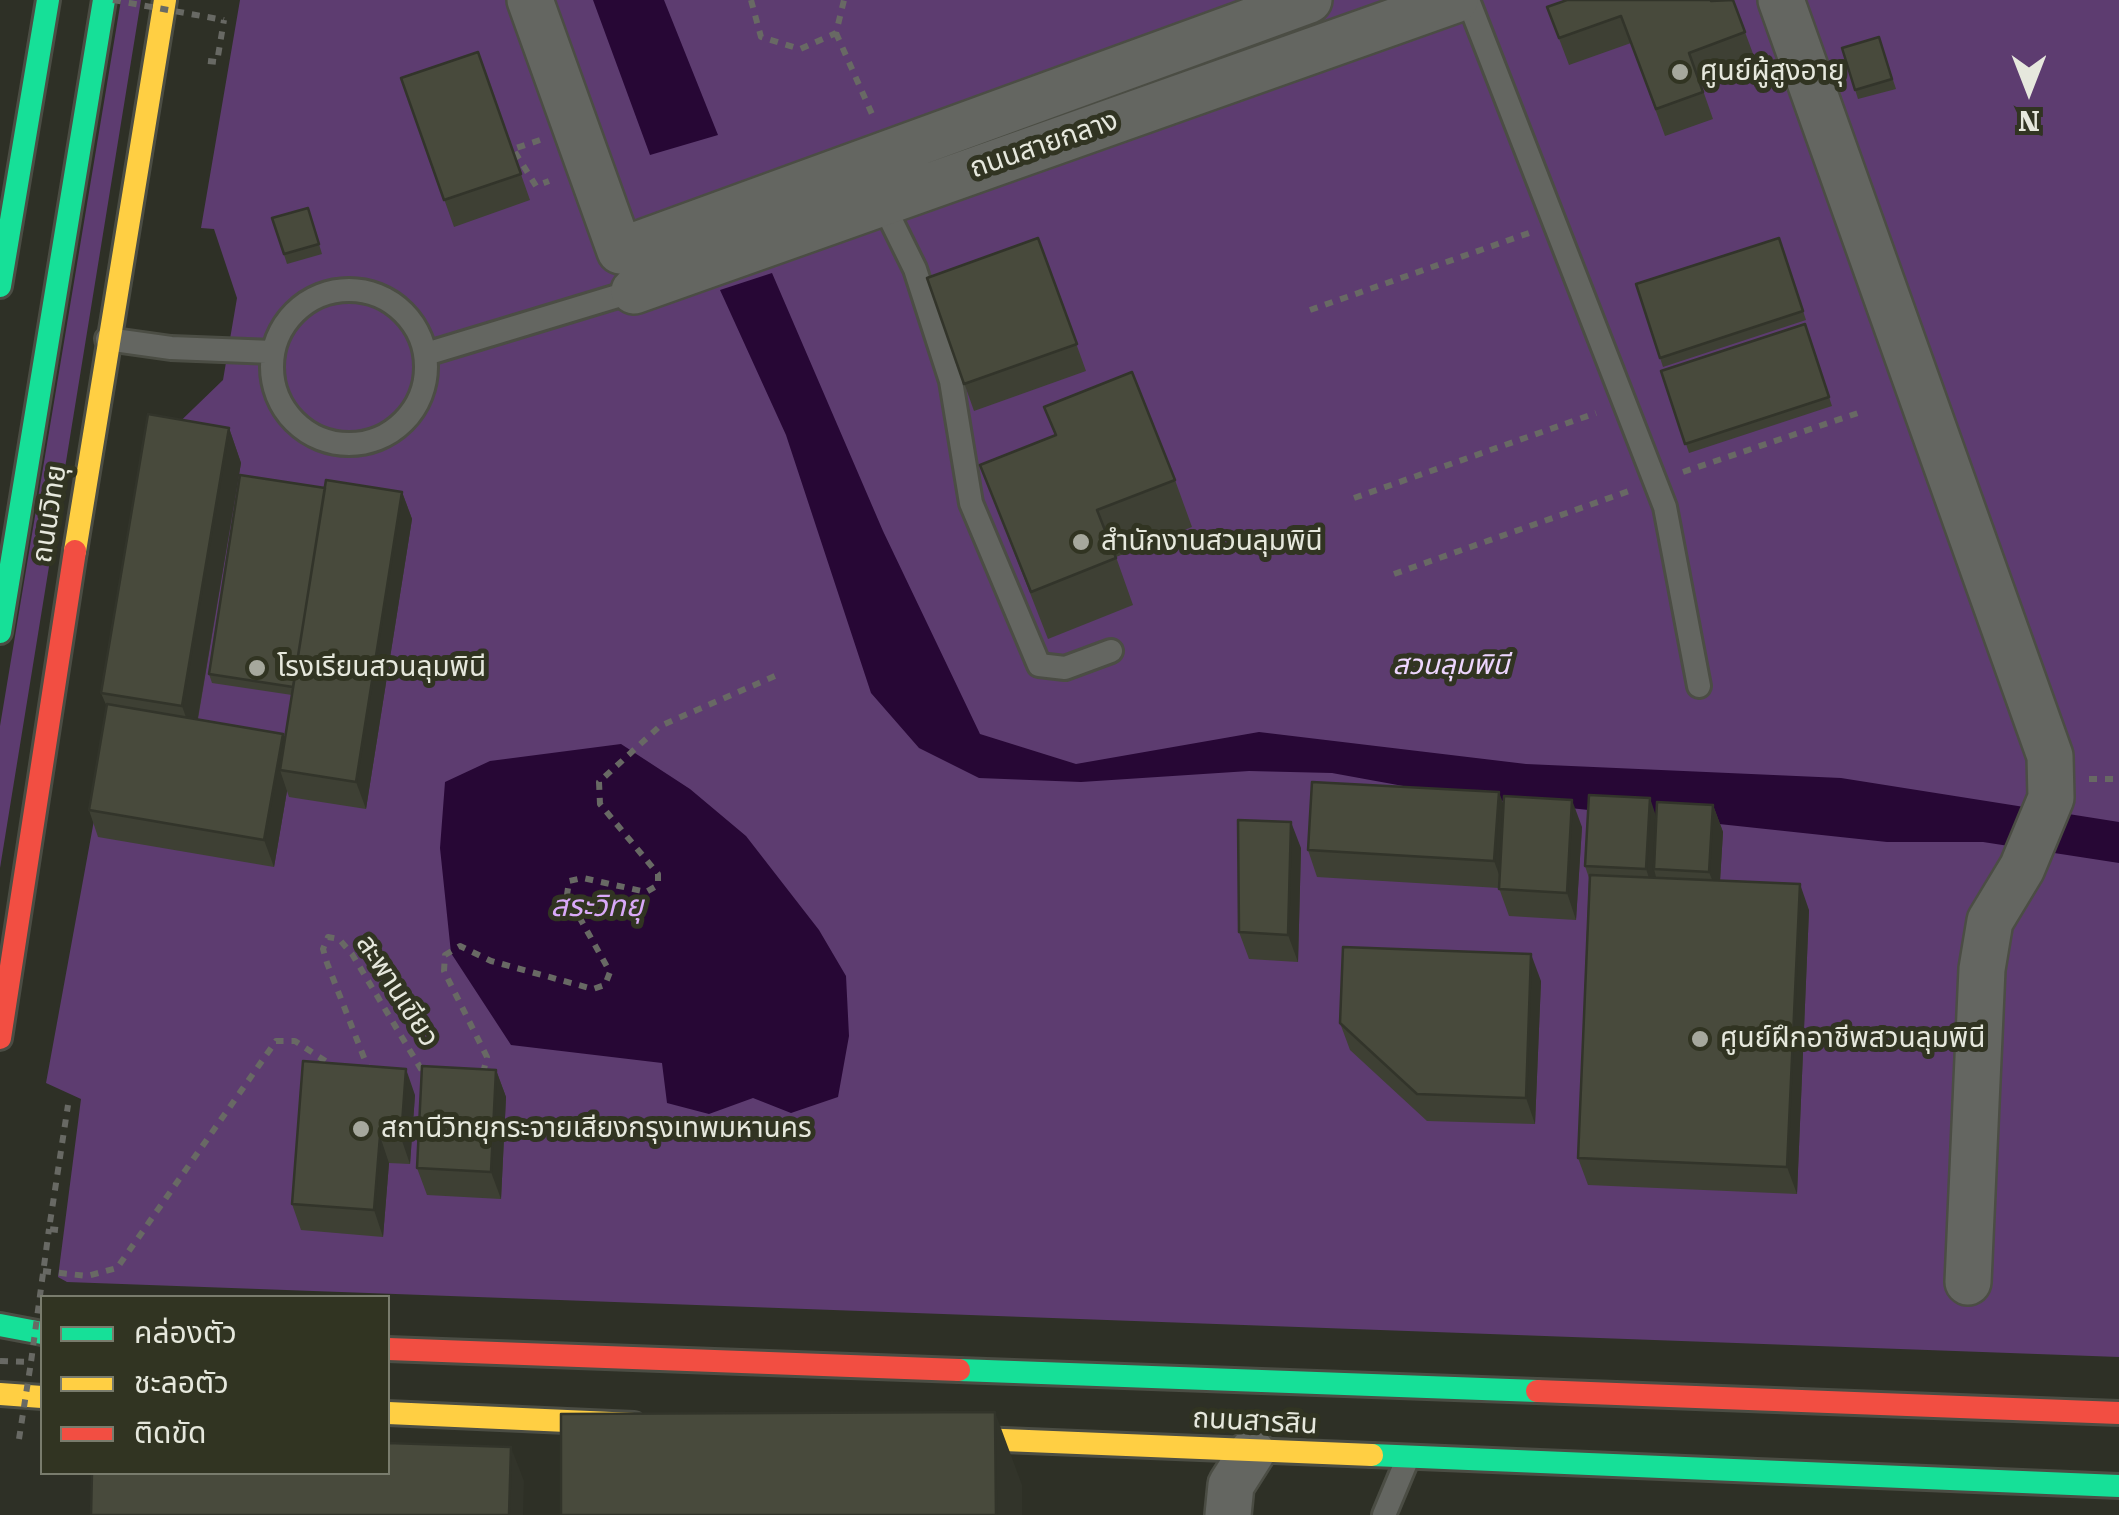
<!DOCTYPE html>
<meta charset="utf-8">
<style>
body{margin:0}
#map{position:relative;width:2119px;height:1515px;overflow:hidden;background:#2e3026;font-family:"Roboto Serif","Noto Sans Thai",serif}
canvas{display:block}
.legend{position:absolute;left:40px;top:1295px;width:350px;height:180px;box-sizing:border-box;background:#313422;border:2px solid #797c6d;margin:0;padding:12px 18px;list-style:none;font-size:30px;color:#e6e8dd}
.legend li{display:flex;align-items:center;gap:20px;height:50px}
.legend b{width:50px;border:2px solid #797c6d}
.north{position:absolute;left:1979px;top:40px;width:100px;height:100px;-webkit-text-stroke:8px #313422;paint-order:stroke;rotate:180deg;font-size:28px;font-weight:700;line-height:40px;text-align:center;color:#e6e8dd}
.north::after{content:'';display:block;margin:auto;width:35px;height:45px;background:#e6e8dd;clip-path:polygon(50% 0,100% 100%,50% 72%,0 100%)}
</style>
<div id="map">
<canvas width="2119" height="1515"></canvas>
<ul class="legend">
<li><b style="height:12px;background:#16e098"></b>คล่องตัว</li>
<li><b style="height:12px;background:#ffcf43"></b>ชะลอตัว</li>
<li><b style="height:12px;background:#f24e42"></b>ติดขัด</li>
</ul>
<div class="north">N</div>
</div>
<script>
const ctx = document.querySelector('canvas').getContext('2d');
ctx.lineJoin = 'round';
function fill(path, color) { ctx.fillStyle = color; ctx.fill(path, 'evenodd'); }
function trace(path, color, width, dash) { ctx.strokeStyle = color; ctx.lineWidth = width; ctx.lineCap = dash ? 'butt' : 'round'; ctx.setLineDash(dash || []); ctx.stroke(path); }
function label(font, color, halo, rows, align = 'center') {
  ctx.font = font + ' "Roboto Serif","Noto Sans Thai",serif'; ctx.lineWidth = 10; ctx.setLineDash([]); ctx.textBaseline = 'middle'; ctx.strokeStyle = halo; ctx.fillStyle = color; for (const [text, x, y, turn = 0] of rows) {
    ctx.save(); ctx.translate(x, y); ctx.rotate((+turn || 0) * Math.PI / 180); ctx.textAlign = isNaN(turn) ? turn : align; if (halo) ctx.strokeText(text, 0, 0); ctx.fillText(text, 0, 0); ctx.restore();
  }
}
fill(new Path2D(`
 M 121,0 L 141,0 L 0,868 L 0,726 Z
 M 240,0 L 2119,0 L 2119,1357 L 67,1282 L 58,1277 L 81,1099 L 46,1083 L 164,437 L 223,380 L 237,298 L 214,229 L 201,228 Z`), '#5d3c70');
fill(new Path2D(`
 M 593,0 L 664,0 L 718,135 L 650,155 Z
 M 772,273 L 883,531 L 980,734 L 1076,764 L 1259,732 L 1526,764 L 1841,778 L 2119,822 L 2119,863 L 1983,842 L 1887,842 L 1458,796 L 1332,773 L 1249,771 L 1081,782 L 979,778 L 919,748 L 871,693 L 786,435 L 720,290 Z
 M 621,744 L 690,789 L 746,836 L 819,930 L 846,976 L 849,1036 L 838,1097 L 791,1113 L 753,1098 L 709,1114 L 667,1103 L 662,1063 L 511,1045 L 451,953 L 440,848 L 445,782 L 490,761 Z`), '#270735');
const lane = new Path2D(`
 M 1468,0 L 1665,507 L 1699,686
 M 880,198 L 915,269 L 951,381 L 971,503 L 1039,665 L 1065,668 L 1111,651
 M272 367a77 77 0 1 1 154 0a77 77 0 1 1-154 0Z
 M 107,339 L 171,348 L 273,352
 M 426,354 L 634,291
 M 1384,1515 L 1407,1460`);
const street = new Path2D(`
 M 530,0 L 620,251 L 1309,0
 M 1781,0 L 2050,756 L 2051,798 L 2022,868 L 1990,921 L 1982,969 L 1968,1282
 M 634,291 L 1455,0
 M 1228,1515 L 1231,1485 L 1252,1452`);
const fast = new Path2D(`
 M 0,286 L 48,0
 M 0,632 L 104,0
 M 0,1325 L 42,1333
 M 959,1370 L 1537,1391
 M 1372,1455 L 2119,1486`);
const slow = new Path2D(`
 M 75,551 L 165,0
 M 0,1394 L 42,1397
 M 388,1413 L 634,1424
 M 930,1437 L 1372,1455`);
const jam = new Path2D(`
 M 0,1038 L 75,551
 M 388,1349 L 959,1370
 M 1537,1391 L 2119,1413`);
trace(lane, '#4b4d44', 28);
trace(street, '#4b4d44', 50);
trace(fast, '#4b4d44', 28);
trace(slow, '#4b4d44', 28);
trace(jam, '#4b4d44', 28);
trace(new Path2D(`
 M 751,0 L 761,37 L 800,49 L 836,33 L 844,0
 M 836,33 L 872,114
 M 208,61 L 217,62 L 224,20
 M 540,140 L 513,149 L 536,186 L 549,181
 M 1310,310 L 1529,233
 M 1683,472 L 1861,412
 M 1354,498 L 1596,413
 M 1394,574 L 1629,491
 M 2089,779 L 2119,779
 M 370,1073 L 327,963 L 323,949 L 328,937 L 339,939 L 352,954 L 424,1074
 M 483,1073 L 487,1057 L 444,971 L 445,955 L 460,946 L 491,961 L 593,989 L 605,985 L 610,972 L 567,895 L 569,881 L 583,878 L 646,892 L 658,885 L 658,874 L 600,804 L 599,782 L 660,726 L 775,676
 M 58,1230 L 49,1229 L 68,1105
 M 43,1271 L 87,1276 L 117,1268 L 276,1041 L 295,1041 L 333,1066`), '#686964', 6, [8, 8]);
trace(lane, '#646661', 22);
trace(street, '#646661', 45);
trace(fast, '#16e098', 22);
trace(slow, '#ffcf43', 22);
trace(jam, '#f24e42', 22);
trace(new Path2D(`
 M 113,0 L 224,20
 M 0,1361 L 31,1362 L 49,1229
 M 19,1439 L 31,1362`), '#686964', 6, [8, 8]);
fill(new Path2D(`
 M 1733,0 L 1755,59 L 1699,79 L 1713,119 L 1665,136 L 1631,43 L 1569,65 L 1547,7 Z
 M 1879,37 L 1896,89 L 1858,99 L 1842,48 Z
 M 478,52 L 530,200 L 454,227 L 401,78 Z
 M 308,208 L 322,254 L 287,264 L 272,218 Z
 M 1038,238 L 1086,371 L 974,411 L 927,278 Z
 M 1779,238 L 1806,320 L 1663,367 L 1636,284 Z
 M 1805,324 L 1832,406 L 1689,453 L 1661,371 Z
 M 1044,407 L 1175,480 L 1192,527 L 1116,557 L 1133,605 L 1048,639 L 980,465 L 1055,435 Z
 M 229,428 L 241,463 L 198,719 L 283,734 L 285,739 L 292,695 L 212,683 L 209,674 L 325,488 L 402,492 L 412,519 L 366,809 L 289,797 L 287,791 L 274,867 L 98,837 L 89,810 L 107,707 L 101,693 Z
 M 1504,805 L 1582,827 L 1576,920 L 1509,916 L 1499,888 L 1317,877 L 1308,850 Z
 M 1713,805 L 1723,832 L 1720,880 L 1809,910 L 1797,1194 L 1588,1185 L 1578,1158 L 1589,878 L 1585,866 Z
 M 1301,848 L 1298,962 L 1249,959 L 1239,932 Z
 M 1541,981 L 1535,1124 L 1427,1121 L 1350,1050 L 1340,1023 Z
 M 496,1070 L 506,1097 L 501,1199 L 427,1195 L 417,1168 Z
 M 415,1095 L 410,1164 L 389,1163 L 383,1237 L 301,1230 L 292,1204 Z`), '#3e4034');
fill(new Path2D(`
 M 229,428 L 241,463 L 194,740 L 182,706 Z
 M 402,492 L 412,519 L 366,809 L 356,782 Z
 M 283,734 L 293,760 L 280,770 L 287,791 L 274,867 L 264,840 Z
 M 1499,792 L 1509,819 L 1504,888 L 1494,861 Z
 M 1650,798 L 1659,825 L 1654,869 L 1656,877 L 1655,896 L 1646,869 Z
 M 1572,800 L 1582,827 L 1576,920 L 1567,893 Z
 M 1713,805 L 1723,832 L 1719,898 L 1709,872 Z
 M 1291,822 L 1301,848 L 1298,962 L 1288,935 Z
 M 1800,884 L 1809,910 L 1797,1194 L 1787,1167 Z
 M 1531,954 L 1541,981 L 1535,1124 L 1526,1098 Z
 M 406,1069 L 415,1095 L 410,1164 L 401,1138 Z
 M 496,1070 L 506,1097 L 501,1199 L 491,1172 Z
 M 380,1136 L 389,1163 L 383,1237 L 374,1210 Z
 M 995,1412 L 1022,1485 L 1022,1515 L 996,1515 Z
 M 511,1447 L 524,1481 L 523,1515 L 509,1515 Z`), '#32342a');
const building = new Path2D(`
 M 1567,0 L 1711,0 L 1711,1 L 1733,0 L 1745,32 L 1689,53 L 1703,92 L 1656,109 L 1621,16 L 1559,38 L 1547,7 Z
 M 1879,37 L 1892,79 L 1855,90 L 1842,48 Z
 M 478,52 L 521,174 L 444,200 L 401,78 Z
 M 308,208 L 319,244 L 284,254 L 272,218 Z
 M 1038,238 L 1077,344 L 964,384 L 927,278 Z
 M 1779,238 L 1803,311 L 1660,358 L 1636,284 Z
 M 1805,324 L 1829,397 L 1685,444 L 1661,371 Z
 M 1132,372 L 1175,480 L 1097,510 L 1116,558 L 1031,592 L 980,465 L 1056,435 L 1044,407 Z
 M 148,414 L 229,428 L 182,706 L 101,693 Z
 M 240,475 L 325,488 L 293,687 L 209,674 Z
 M 326,480 L 402,492 L 356,782 L 280,770 Z
 M 107,704 L 283,734 L 264,840 L 89,810 Z
 M 1312,782 L 1499,792 L 1494,861 L 1308,850 Z
 M 1589,795 L 1650,798 L 1646,869 L 1585,866 Z
 M 1504,796 L 1572,800 L 1567,893 L 1499,889 Z
 M 1657,802 L 1713,805 L 1709,872 L 1654,869 Z
 M 1238,820 L 1291,822 L 1288,935 L 1239,932 Z
 M 1590,875 L 1800,884 L 1787,1167 L 1578,1158 Z
 M 1343,947 L 1531,954 L 1526,1098 L 1417,1094 L 1340,1023 Z
 M 303,1061 L 406,1069 L 401,1138 L 380,1136 L 374,1210 L 292,1204 Z
 M 422,1066 L 496,1070 L 491,1172 L 417,1168 Z
 M 995,1412 L 996,1515 L 561,1515 L 561,1414 Z
 M 388,1443 L 511,1447 L 509,1515 L 91,1515 L 92,1472 L 388,1472 Z`);
fill(building, '#484a3c');
trace(building, '#32342a', 2.5);
for (const [x, y, r, color] of [
 [1680,72,10,"#a6a89d"],
 [1081,542,10,"#a6a89d"],
 [257,668,10,"#a6a89d"],
 [1700,1039,10,"#a6a89d"],
 [361,1129,10,"#a6a89d"]
]) { const dot = new Path2D(); dot.arc(x, y, r, 0, 2 * Math.PI); ctx.fillStyle = color; ctx.fill(dot); trace(dot, '#313422', 4); }
label('28px', '#e6e8dd', '#313422', [
 ["ศูนย์ผู้สูงอายุ",1700,72],
 ["สำนักงานสวนลุมพินี",1101,542],
 ["โรงเรียนสวนลุมพินี",277,668],
 ["ศูนย์ฝึกอาชีพสวนลุมพินี",1720,1039],
 ["สถานีวิทยุกระจายเสียงกรุงเทพมหานคร",381,1129]
], 'left');
label('28px', '#e6e8dd', '#313422', [
 ["ถนนสายกลาง",1044,145,-19],
 ["ถนนวิทยุ",50,514,-81],
 ["สะพานเขียว",397,991,57],
 ["ถนนสารสิน",1255,1422,3]
]);
label('italic 28px', '#eed6ff', '#313422', [
 ["สวนลุมพินี",1451,666]
]);
label('italic 30px', '#d9a9f9', '#313422', [
 ["สระวิทยุ",597,907]
]);
</script>
